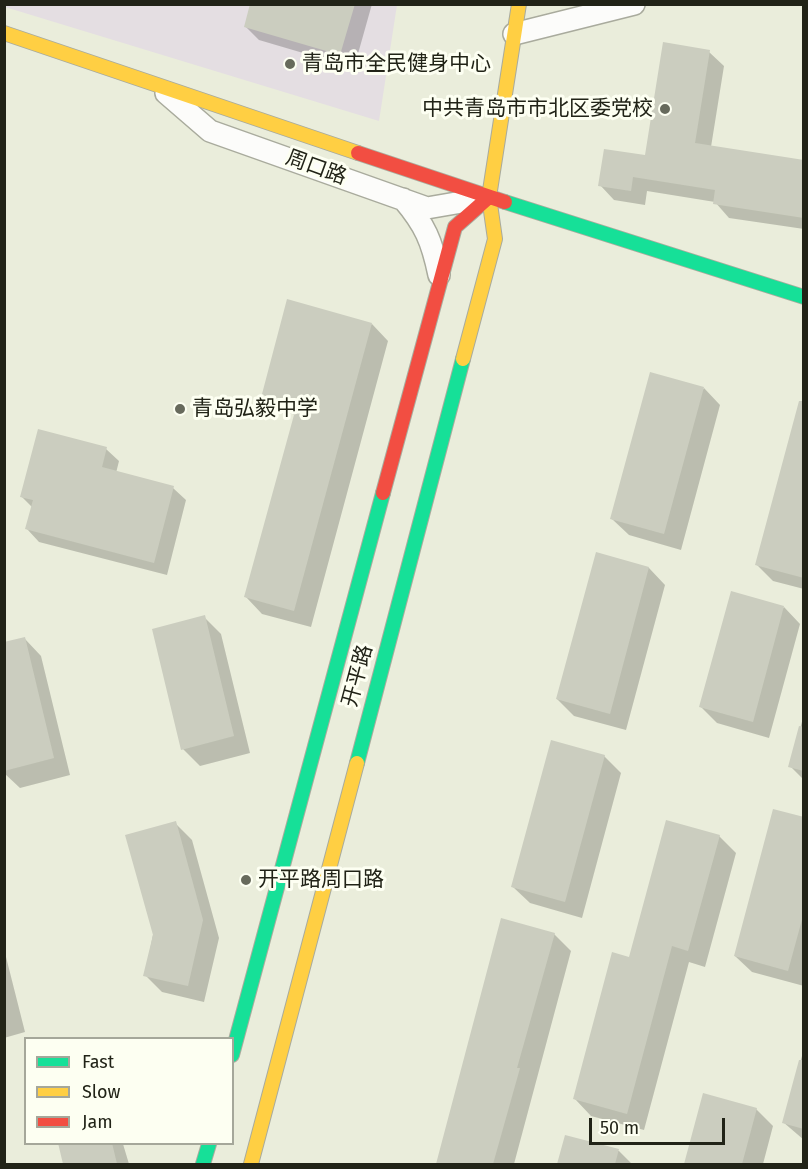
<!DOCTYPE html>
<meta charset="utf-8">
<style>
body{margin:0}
#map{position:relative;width:808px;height:1169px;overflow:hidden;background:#eaeddb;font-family:"Fira Sans",sans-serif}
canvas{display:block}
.frame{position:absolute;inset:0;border:6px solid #212317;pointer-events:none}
.legend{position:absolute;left:24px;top:1037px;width:210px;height:108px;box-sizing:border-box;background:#fdfff2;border:2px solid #a5a79a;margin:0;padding:8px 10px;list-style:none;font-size:18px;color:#212317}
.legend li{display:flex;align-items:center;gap:12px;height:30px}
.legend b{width:30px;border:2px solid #a5a79a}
.scale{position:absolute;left:589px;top:1118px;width:136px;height:27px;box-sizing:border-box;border:3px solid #212317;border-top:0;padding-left:8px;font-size:18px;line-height:21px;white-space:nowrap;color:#212317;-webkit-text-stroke:4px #fdfff2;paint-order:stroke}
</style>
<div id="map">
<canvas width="808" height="1169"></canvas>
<div class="frame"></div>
<ul class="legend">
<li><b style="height:8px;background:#16e098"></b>Fast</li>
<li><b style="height:8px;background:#ffcf43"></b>Slow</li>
<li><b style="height:8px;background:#f24e42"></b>Jam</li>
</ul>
<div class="scale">50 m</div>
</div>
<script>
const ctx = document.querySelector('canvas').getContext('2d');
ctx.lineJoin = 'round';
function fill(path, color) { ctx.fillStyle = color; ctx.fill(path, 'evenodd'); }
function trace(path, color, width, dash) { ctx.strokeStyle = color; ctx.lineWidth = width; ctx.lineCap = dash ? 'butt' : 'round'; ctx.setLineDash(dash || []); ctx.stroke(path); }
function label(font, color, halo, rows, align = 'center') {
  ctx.font = font + ' "Fira Sans","Noto Sans SC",sans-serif'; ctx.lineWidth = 6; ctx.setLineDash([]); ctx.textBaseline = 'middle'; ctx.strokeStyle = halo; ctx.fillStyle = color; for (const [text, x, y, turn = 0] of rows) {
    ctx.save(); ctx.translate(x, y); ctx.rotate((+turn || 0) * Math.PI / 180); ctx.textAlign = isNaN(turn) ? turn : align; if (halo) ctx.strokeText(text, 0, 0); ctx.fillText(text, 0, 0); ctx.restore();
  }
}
fill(new Path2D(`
 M 4,5 L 397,5 L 379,121 L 5,7 Z`), '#e4dee2');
fill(new Path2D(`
 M 252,4 L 372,4 L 354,68 L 259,40 L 245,26 Z
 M 709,52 L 724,66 L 711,147 L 804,161 L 804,229 L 729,218 L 715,202 L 647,191 L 645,205 L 614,200 L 600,185 L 646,157 Z
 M 372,324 L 388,341 L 311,627 L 262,614 L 246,597 L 295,415 L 280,410 L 263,394 Z
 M 704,388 L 720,405 L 681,550 L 629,535 L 612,519 Z
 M 804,421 L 804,589 L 773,581 L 756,564 Z
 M 106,449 L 119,461 L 116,473 L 173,488 L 186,500 L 167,575 L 39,542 L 27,529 L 32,507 L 21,496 Z
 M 597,554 L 649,568 L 665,585 L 626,730 L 574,716 L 557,699 Z
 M 784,607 L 800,624 L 769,738 L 717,723 L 701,707 Z
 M 204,617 L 221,634 L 250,753 L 200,766 L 183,749 Z
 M 25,639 L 41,656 L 70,775 L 20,788 L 4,773 L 4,644 Z
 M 804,714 L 804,780 L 790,766 Z
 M 604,756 L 621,773 L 582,918 L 530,903 L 513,887 Z
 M 804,819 L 804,986 L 752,972 L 735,956 Z
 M 175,823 L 192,840 L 219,938 L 204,1002 L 162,992 L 145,975 Z
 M 719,836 L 736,853 L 705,967 L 689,962 L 644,1130 L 591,1116 L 575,1099 L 630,959 Z
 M 554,934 L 571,951 L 514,1164 L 437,1164 L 473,1035 Z
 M 4,949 L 25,1032 L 4,1038 Z
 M 804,1049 L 804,1140 L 783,1122 Z
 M 704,1095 L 756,1109 L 773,1126 L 763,1164 L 685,1164 Z
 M 566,1137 L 619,1151 L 632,1164 L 559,1164 Z
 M 59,1144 L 123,1144 L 129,1164 L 65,1164 Z`), '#0003');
fill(new Path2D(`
 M 250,4 L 355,4 L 340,55 L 244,27 Z
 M 663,42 L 710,50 L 695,143 L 804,160 L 804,218 L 713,204 L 715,190 L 633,177 L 631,191 L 598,186 L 604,149 L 645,155 Z
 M 287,299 L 372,323 L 294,611 L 244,597 L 297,404 L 262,394 Z
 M 650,372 L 704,387 L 664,534 L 610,519 Z
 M 799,401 L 804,401 L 804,578 L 755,565 Z
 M 38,429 L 107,447 L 102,467 L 174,486 L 154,563 L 25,529 L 33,500 L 20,497 Z
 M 596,552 L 649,567 L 610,714 L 556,699 Z
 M 731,591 L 784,606 L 753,722 L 699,707 Z
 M 205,615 L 234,736 L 181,750 L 152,629 Z
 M 25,637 L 54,758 L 4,771 L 4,642 Z
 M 799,726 L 804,727 L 804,771 L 788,767 Z
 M 551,740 L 605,755 L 565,902 L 511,887 Z
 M 773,809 L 804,817 L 804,912 L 788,971 L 734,956 Z
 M 666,820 L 720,835 L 688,951 L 672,946 L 627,1114 L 573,1099 L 612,952 L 629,957 Z
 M 176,821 L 203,920 L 188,986 L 143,976 L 153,935 L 125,835 Z
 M 501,918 L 555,933 L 517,1068 L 520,1068 L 493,1164 L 436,1164 Z
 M 799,1060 L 804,1060 L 804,1129 L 782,1123 Z
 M 703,1093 L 757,1108 L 742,1164 L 684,1164 Z
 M 565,1135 L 619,1149 L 615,1164 L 557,1164 Z
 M 58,1143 L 112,1143 L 117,1164 L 63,1164 Z`), '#cbcdbf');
const street = new Path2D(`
 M 514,34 L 634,4
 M 166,93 L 210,131 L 427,208 L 485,198
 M 403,199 C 425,225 432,241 439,275`);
const fast = new Path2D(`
 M 505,202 L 804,297
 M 357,763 L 463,359
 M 232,1055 L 383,493
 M 203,1164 L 209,1144`);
const slow = new Path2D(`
 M 4,33 L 358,153
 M 463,359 L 495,239 L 489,197 L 519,4
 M 251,1164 L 357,763`);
const jam = new Path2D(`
 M 358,153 L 505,202
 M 383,493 L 455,227 L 489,197`);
trace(street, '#a9ab9d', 24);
trace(fast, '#a9ab9d', 16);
trace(slow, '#a9ab9d', 16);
trace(jam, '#a9ab9d', 16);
trace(street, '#fcfcfa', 21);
trace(fast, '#16e098', 14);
trace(slow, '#ffcf43', 14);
trace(jam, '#f24e42', 14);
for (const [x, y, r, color] of [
 [290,64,6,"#676a5c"],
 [665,109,6,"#676a5c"],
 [180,409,6,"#676a5c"],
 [246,880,6,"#676a5c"]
]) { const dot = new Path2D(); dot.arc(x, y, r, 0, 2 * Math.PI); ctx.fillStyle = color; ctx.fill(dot); trace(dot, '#fdfff2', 2); }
label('21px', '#212317', '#fdfff2', [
 ["青岛市全民健身中心",302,64],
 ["中共青岛市市北区委党校",653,109,"right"],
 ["青岛弘毅中学",192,409],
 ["开平路周口路",258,880]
], 'left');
label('21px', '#212317', '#fdfff2', [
 ["周口路",316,168,20],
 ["开平路",358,676,-75]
]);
</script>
